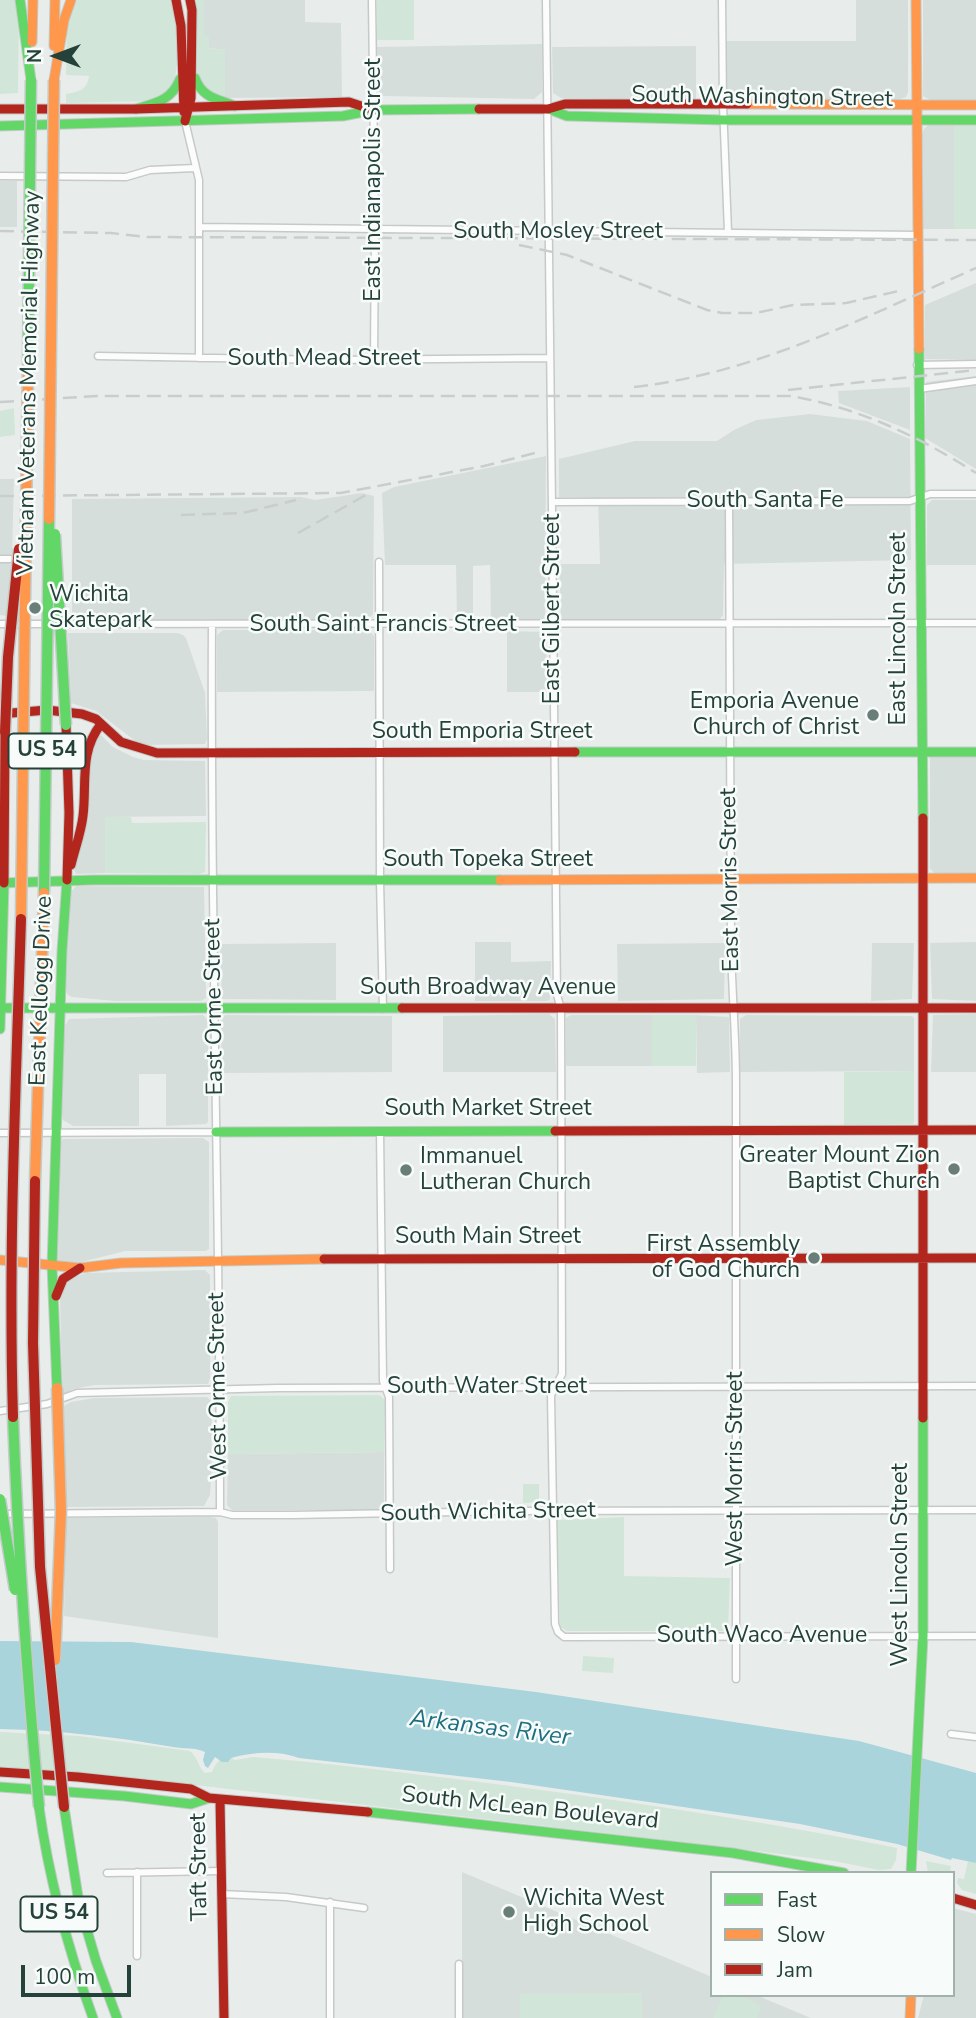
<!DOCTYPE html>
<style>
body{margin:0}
#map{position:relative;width:976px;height:2018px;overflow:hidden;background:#e8edeb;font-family:"Nunito Sans",sans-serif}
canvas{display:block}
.legend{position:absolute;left:710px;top:1871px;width:245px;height:126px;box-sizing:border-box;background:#f7fbf9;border:2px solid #a3b1ad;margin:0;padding:9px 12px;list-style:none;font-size:21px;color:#24423a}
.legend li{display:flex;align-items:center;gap:14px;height:35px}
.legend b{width:35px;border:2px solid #a3b1ad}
.north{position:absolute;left:21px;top:21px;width:70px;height:70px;-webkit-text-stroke:5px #f7fbf9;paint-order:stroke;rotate:270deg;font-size:19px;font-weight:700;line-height:28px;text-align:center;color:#24423a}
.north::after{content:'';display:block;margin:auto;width:24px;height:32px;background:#24423a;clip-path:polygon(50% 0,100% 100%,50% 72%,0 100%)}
.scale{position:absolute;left:21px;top:1965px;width:110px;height:32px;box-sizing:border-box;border:4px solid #24423a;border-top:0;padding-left:9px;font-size:21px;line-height:24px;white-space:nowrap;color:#24423a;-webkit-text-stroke:5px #f7fbf9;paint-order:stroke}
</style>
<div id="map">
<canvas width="976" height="2018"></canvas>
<ul class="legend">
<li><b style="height:9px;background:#63d668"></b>Fast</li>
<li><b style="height:9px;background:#ff974d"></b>Slow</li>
<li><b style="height:9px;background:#b3261e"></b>Jam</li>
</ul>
<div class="north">N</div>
<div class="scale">100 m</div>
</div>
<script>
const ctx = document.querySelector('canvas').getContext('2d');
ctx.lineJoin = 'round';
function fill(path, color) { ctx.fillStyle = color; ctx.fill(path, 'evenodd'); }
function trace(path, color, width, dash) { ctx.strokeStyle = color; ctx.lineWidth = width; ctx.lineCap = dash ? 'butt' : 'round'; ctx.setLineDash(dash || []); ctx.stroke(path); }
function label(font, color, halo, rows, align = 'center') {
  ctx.font = font + ' "Nunito Sans",sans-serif'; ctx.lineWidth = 5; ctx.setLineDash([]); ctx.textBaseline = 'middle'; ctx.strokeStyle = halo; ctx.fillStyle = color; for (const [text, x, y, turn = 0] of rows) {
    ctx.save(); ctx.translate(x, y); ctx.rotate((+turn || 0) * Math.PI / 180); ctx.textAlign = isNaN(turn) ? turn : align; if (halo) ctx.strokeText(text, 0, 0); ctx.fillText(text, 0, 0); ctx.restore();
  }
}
fill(new Path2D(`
 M 204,0 L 305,0 L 305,22 L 341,23 L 342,97 L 225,98 L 225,50 L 209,48 L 204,36 Z
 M 856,0 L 908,0 L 908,92 L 906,97 L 897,100 L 734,101 L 728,98 L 725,91 L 726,41 L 856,41 Z
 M 923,0 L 976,0 L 976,101 L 932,101 L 923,96 Z
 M 542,44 L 542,92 L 534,99 L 383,96 L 378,91 L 377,47 Z
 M 696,46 L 696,101 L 561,98 L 553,93 L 552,47 Z
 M 930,124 L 954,124 L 954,229 L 923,229 L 922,134 L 924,129 Z
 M 0,181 L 17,181 L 17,227 L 0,227 Z
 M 976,283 L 976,360 L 925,359 L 925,305 Z
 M 976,376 L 976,469 L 925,438 L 926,382 Z
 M 910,387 L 910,430 L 839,403 L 838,391 Z
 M 810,414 L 867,421 L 910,439 L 911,560 L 724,564 L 723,615 L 719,620 L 561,620 L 559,564 L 600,564 L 598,498 L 559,497 L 559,459 L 635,441 L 717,441 L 734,430 L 756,420 Z
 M 546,456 L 545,620 L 491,620 L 490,565 L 473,566 L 473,621 L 457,621 L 456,565 L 385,565 L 382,493 L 394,487 Z
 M 0,479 L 14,479 L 12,557 L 0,557 Z
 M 362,493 L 374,496 L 373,614 L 368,621 L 80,620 L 72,615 L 72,499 L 301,497 L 315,500 Z
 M 932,500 L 976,500 L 976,565 L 927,565 L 927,505 Z
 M 0,563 L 11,563 L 7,616 L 0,615 Z
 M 223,630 L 368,630 L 374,636 L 374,691 L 217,692 L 217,635 Z
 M 507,631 L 546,632 L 547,692 L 507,692 Z
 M 68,633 L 177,633 L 183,635 L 186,638 L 205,693 L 207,739 L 205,744 L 146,745 L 138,743 L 96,711 L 71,703 Z
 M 99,733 L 113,747 L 133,757 L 144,760 L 205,761 L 206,816 L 105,817 L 105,873 L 76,874 L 74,869 L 89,817 L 89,761 L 91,745 Z
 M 930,757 L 976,757 L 976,873 L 934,873 L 930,868 Z
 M 76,886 L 204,887 L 206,998 L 201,1001 L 115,1001 L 72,997 L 68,995 L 65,989 L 69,894 Z
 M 475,942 L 511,942 L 511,962 L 551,961 L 550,999 L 548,1001 L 475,1001 Z
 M 976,942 L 976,1001 L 932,999 L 930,943 Z
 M 336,943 L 336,1000 L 222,999 L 220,944 Z
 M 725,943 L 724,999 L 618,1001 L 617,944 Z
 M 872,943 L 914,943 L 912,999 L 871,1001 Z
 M 549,1014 L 555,1019 L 556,1072 L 443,1072 L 443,1016 Z
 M 976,1014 L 976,1072 L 931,1072 L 933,1015 Z
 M 203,1015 L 208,1020 L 208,1122 L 206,1124 L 166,1126 L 166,1074 L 139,1074 L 139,1126 L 73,1126 L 63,1120 L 61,1110 L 64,1027 L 69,1019 Z
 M 225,1015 L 392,1016 L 392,1072 L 222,1073 L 221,1021 Z
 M 571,1015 L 652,1015 L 652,1066 L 566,1066 L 566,1018 Z
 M 696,1015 L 729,1017 L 730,1072 L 697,1073 Z
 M 746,1015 L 912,1016 L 914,1018 L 914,1071 L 740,1072 L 740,1019 Z
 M 203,1138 L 209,1142 L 209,1249 L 206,1251 L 125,1251 L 74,1264 L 58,1263 L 55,1261 L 60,1144 L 63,1139 Z
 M 205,1270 L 210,1275 L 210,1378 L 208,1384 L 94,1385 L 73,1389 L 62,1395 L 60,1294 L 63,1287 L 70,1279 L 86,1273 Z
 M 207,1397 L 212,1402 L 211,1482 L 210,1495 L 204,1506 L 66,1507 L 62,1407 L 71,1402 L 94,1398 Z
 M 384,1452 L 384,1505 L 379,1510 L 232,1510 L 227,1505 L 228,1454 Z
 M 211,1517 L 216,1518 L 218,1522 L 218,1638 L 64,1616 L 66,1518 Z
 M 462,1872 L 712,1977 L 712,1995 L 756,1995 L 811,2018 L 462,2018 Z
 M 953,1908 L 976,1914 L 976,2018 L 918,2018 L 924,1995 L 953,1995 Z`), '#d6dedb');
fill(new Path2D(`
 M 0,0 L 16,0 L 19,16 L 18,93 L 0,94 Z
 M 77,0 L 171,0 C 178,24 181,68 171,92 L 149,101 L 66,103 L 66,94 C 79,92 87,90 89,76 L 66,75 L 67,20 Z
 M 195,0 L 204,0 L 204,35 L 209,36 L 209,48 L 225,50 L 225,98 L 210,96 L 197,78 Z
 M 377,0 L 414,0 L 414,40 L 377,40 Z
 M 954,124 L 976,124 L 976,229 L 954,229 Z
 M 14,408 L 15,435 L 0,437 L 0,411 Z
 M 105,817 L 131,817 L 132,823 L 206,822 L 205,872 L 199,874 L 105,873 Z
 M 652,1015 L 696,1015 L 696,1066 L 652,1066 Z
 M 914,1071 L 914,1121 L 913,1124 L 844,1125 L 844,1072 Z
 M 379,1395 L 385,1400 L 384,1452 L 228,1454 L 228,1402 L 231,1396 Z
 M 523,1484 L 539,1484 L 539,1502 L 523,1503 Z
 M 624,1517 L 624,1576 L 730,1578 L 728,1631 L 567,1631 L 560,1627 L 557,1520 Z
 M 583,1656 L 614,1658 L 613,1673 L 582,1671 Z
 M 0,1732 L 79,1736 L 190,1751 C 198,1757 198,1767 205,1773 L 212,1772 C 216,1762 223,1753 235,1760 L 253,1757 C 360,1766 465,1780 571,1794 C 680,1809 789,1826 897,1848 L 896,1860 L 891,1869 L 879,1870 L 834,1861 L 724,1847 L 92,1773 L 0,1767 Z
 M 926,1861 L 951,1866 L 950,1873 L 928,1873 Z
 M 968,1861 L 976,1863 L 976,1894 L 962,1890 L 957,1883 L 958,1878 L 964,1879 Z
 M 642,1993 L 642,2018 L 520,2018 L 520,1994 Z
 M 723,1995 C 736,1995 753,1997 761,2008 L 757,2018 L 713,2018 Z`), '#d1e6d8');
fill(new Path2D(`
 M 0,1641 L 131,1642 L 536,1692 L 859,1741 L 976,1773 L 976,1863 L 952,1858 L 951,1860 L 897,1844 L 800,1824 L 511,1782 L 299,1758 C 279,1750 252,1752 231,1758 L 228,1762 L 222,1762 L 215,1757 L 208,1768 L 205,1766 L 203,1760 L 205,1752 C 195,1747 184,1749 173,1747 C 116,1737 58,1730 0,1729 Z`), '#a9d4db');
const street = new Path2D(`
 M 372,0 L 375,230 L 374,359
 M 546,0 C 552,332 552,663 557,995 L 561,1009 L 562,1374 L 551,1395 L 555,1624 L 558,1632 L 564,1637 L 976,1636
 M 722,0 L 723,105 L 728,232
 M 185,121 L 199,180 L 199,358
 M 0,176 L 126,177 L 150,170 L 195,168
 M 200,227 L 917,235
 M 98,356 L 330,360 L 550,358
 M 917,365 L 976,364
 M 919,389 L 976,381
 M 729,501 L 731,946 C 732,992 736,1037 736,1083 L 736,1679
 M 553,502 L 910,501 L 930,494 L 976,494
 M 0,559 L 10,559
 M 379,562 L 380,881 L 383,1009
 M 0,624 L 976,623
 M 212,624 C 210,920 220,1216 220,1512
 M 380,1131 L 383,1381 L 389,1397 L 390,1569
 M 0,1133 L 216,1132
 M 0,1411 L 47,1404 L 77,1393 L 278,1388 L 976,1386
 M 2,1514 L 220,1512 L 232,1515 L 293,1515 L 510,1511 L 976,1510
 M 951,1734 L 976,1737
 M 137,1872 L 137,1956
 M 107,1873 L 221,1871
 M 221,1894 L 286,1897 L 364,1908
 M 330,1902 L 330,2018
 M 459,1964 L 459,2018`);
const fast = new Path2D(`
 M 20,0 L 31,80
 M 195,78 C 202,98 218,99 235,106
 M 136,109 C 156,103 172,100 180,79
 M 549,109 L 567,116 L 724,120 L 976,120
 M 0,126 L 343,116 L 373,110 L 479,109
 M 919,349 L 923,818
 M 575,752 L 976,752
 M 0,883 L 93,880 L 500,880
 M 0,1008 L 402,1008
 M 0,1029 L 4,883
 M 216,1132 L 555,1131
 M 52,1266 L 62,951 L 67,880
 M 52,1266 L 57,1388
 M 0,1787 L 124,1796 L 191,1804 L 209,1798
 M 39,1807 C 49,1880 68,1949 93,2018
 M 64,1807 L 79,1903 L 96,1961 L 117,2018
 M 368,1812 L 733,1853 L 844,1873
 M 911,1873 L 923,1636 L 923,1418`);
const slow = new Path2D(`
 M 916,0 L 919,349
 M 32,42 L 33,0
 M 54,46 L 55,0
 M 54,80 L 64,20 L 71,0
 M 747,104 L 976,105
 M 500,880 L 976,878
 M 0,1260 L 80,1268 L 121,1263 L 324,1259
 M 910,2018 L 911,1995`);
const jam = new Path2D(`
 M 176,0 L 181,26 L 184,112
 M 0,109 L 136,109 L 349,102 L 373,110
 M 479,109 L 548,109 L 565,104 L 747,104
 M 185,121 L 191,98 L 192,10 L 190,0
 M 0,714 L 47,710 L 82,714 L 96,719 L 121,742 L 157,753 L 575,752
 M 66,725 L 69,813 L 67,880
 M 923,818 L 923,1418
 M 71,865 C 75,848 81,833 83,816 C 87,783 79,752 101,724
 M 4,883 L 5,732
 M 402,1008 L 976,1008
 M 555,1131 L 976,1130
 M 324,1259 L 976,1258
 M 56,1296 L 63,1279 L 80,1268
 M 0,1772 L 78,1777 L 191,1789 L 209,1798 L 368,1812
 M 220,1799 L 224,2018
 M 953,1898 L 976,1905`);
trace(street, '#c5cac8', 9);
trace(fast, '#c3cbc8', 11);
trace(slow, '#c3cbc8', 11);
trace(jam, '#c3cbc8', 11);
trace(street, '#fcfcfc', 6);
trace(fast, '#63d668', 9);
trace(slow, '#ff974d', 9);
trace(jam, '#b3261e', 9);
trace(new Path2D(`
 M 0,231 L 111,233 L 147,237 L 976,240
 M 519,245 L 567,255 L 707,310 L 722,313 L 756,313 L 793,305 L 846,303 L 903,290
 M 634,387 C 757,373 865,317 976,268
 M 788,390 L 976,370
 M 0,402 L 97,396 L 791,396 C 859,408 918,436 976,473
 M 0,496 L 341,493 L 484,466 L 539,452
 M 181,515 L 243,513 L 296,500
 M 298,533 L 366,495`), '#c9cdcc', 2.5, [14, 7]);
const fastBridge = new Path2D(`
 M 28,366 L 31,80
 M 55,534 L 66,725
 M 44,893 L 49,519
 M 13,1417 C 18,1547 27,1677 39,1807
 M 0,1499 L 15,1590`);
const slowBridge = new Path2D(`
 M 49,519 L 54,80
 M 21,919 L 28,366
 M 35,1181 L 44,893
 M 55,1660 L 61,1511 L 57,1388`);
const jamBridge = new Path2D(`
 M 5,732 L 8,657 L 19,549
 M 35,1181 L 33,1343 L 40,1567 L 64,1807
 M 13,1417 C 8,1251 16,1085 21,919`);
trace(fastBridge, '#c3ccc9', 13, []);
trace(slowBridge, '#c3ccc9', 13, []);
trace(jamBridge, '#c3ccc9', 13, []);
trace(fastBridge, '#63d668', 10);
trace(slowBridge, '#ff974d', 10);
trace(jamBridge, '#b3261e', 10);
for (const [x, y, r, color] of [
 [35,608,7,"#697e78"],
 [873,715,7,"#697e78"],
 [954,1169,7,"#697e78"],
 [406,1170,7,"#697e78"],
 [814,1258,7,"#697e78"],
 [509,1912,7,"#697e78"]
]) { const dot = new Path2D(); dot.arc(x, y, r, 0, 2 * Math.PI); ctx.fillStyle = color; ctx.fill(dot); trace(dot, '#f7fbf9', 2.5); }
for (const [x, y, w] of [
 [47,751,77],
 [59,1914,77]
]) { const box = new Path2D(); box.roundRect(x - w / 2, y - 17.5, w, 35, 5); ctx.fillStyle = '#f7fbf9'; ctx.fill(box); trace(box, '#24423a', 2); }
label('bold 21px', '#24423a', null, [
 ["US 54",47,751],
 ["US 54",59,1914]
]);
label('23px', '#24423a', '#f7fbf9', [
 ["South Washington Street",762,98,1],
 ["East Indianapolis Street",374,180,-90],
 ["South Mosley Street",558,232],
 ["South Mead Street",324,359],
 ["Vietnam Veterans Memorial Highway",30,383,-89],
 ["South Santa Fe",765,501],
 ["East Gilbert Street",553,609,-90],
 ["South Saint Francis Street",383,625],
 ["East Lincoln Street",899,629,-90],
 ["South Emporia Street",482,732],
 ["South Topeka Street",488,860],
 ["East Morris Street",731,880,-91],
 ["South Broadway Avenue",488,988],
 ["East Kellogg Drive",42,991,-88],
 ["East Orme Street",215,1007,-91],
 ["South Market Street",488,1109],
 ["South Main Street",488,1237],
 ["West Orme Street",219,1386,-91],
 ["South Water Street",487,1387],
 ["West Morris Street",736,1469,-90],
 ["South Wichita Street",488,1513,-1],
 ["West Lincoln Street",901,1565,-90],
 ["South Waco Avenue",762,1636],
 ["South McLean Boulevard",530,1809,6],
 ["Taft Street",200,1867,-91]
]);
label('23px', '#24423a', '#f7fbf9', [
 ["Wichita",49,595],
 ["Skatepark",49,621],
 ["Emporia Avenue",859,702,"right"],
 ["Church of Christ",859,728,"right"],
 ["Greater Mount Zion",940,1156,"right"],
 ["Baptist Church",940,1182,"right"],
 ["Immanuel",420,1157],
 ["Lutheran Church",420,1183],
 ["First Assembly",800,1245,"right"],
 ["of God Church",800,1271,"right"],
 ["Wichita West",523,1899],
 ["High School",523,1925]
], 'left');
label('italic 24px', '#1c6f80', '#f7fbf9', [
 ["Arkansas River",490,1729,7]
]);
</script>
